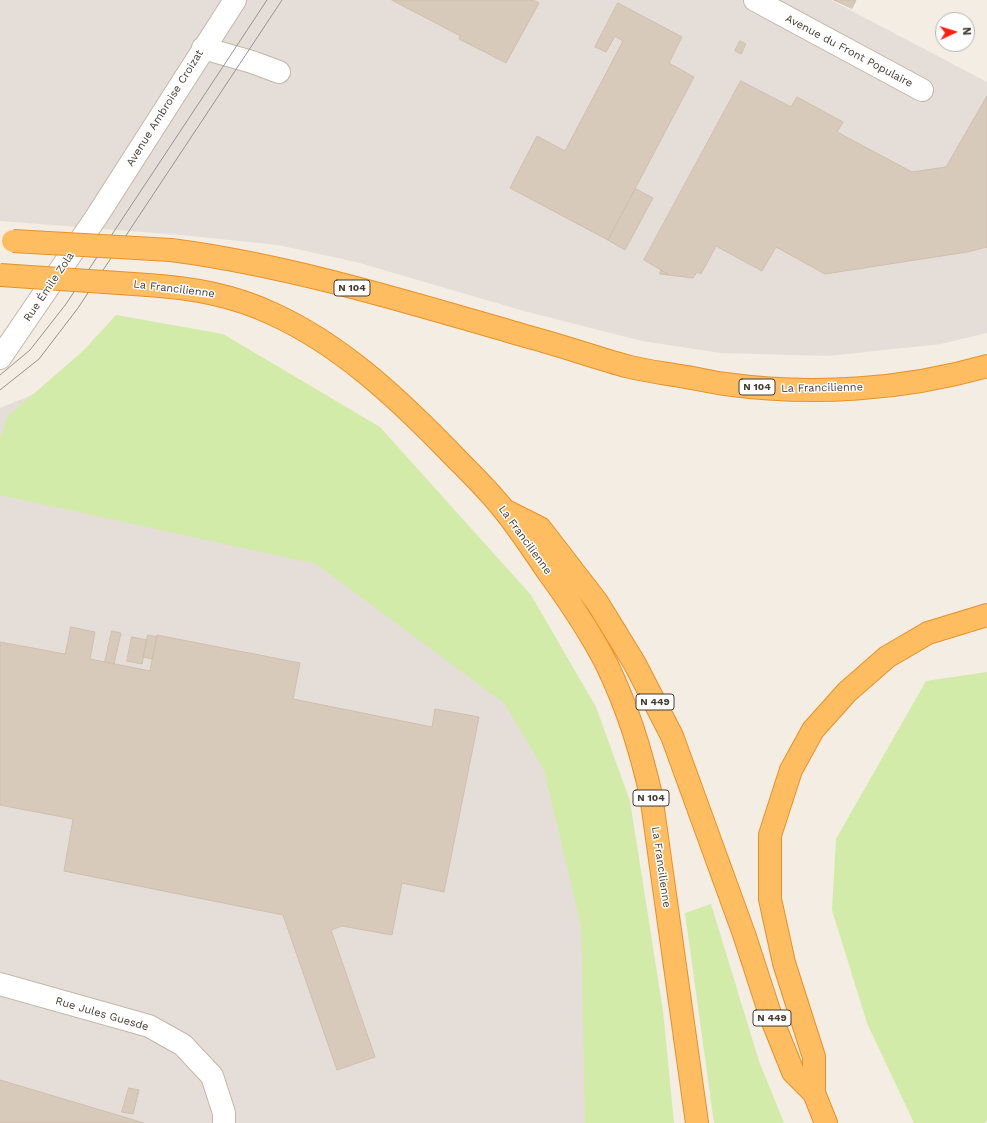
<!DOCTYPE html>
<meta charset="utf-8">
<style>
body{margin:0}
#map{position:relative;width:987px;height:1123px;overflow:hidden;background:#f3ede3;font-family:"Work Sans",sans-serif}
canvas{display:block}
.north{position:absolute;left:935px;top:12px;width:40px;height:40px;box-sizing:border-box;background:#fff;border:1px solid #b5b1ad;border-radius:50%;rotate:86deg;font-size:11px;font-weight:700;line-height:16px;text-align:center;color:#453c33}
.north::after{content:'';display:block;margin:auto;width:14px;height:18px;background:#ff1e0e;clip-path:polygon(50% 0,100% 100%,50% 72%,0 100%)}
</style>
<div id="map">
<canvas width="987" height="1123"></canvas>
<div class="north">N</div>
</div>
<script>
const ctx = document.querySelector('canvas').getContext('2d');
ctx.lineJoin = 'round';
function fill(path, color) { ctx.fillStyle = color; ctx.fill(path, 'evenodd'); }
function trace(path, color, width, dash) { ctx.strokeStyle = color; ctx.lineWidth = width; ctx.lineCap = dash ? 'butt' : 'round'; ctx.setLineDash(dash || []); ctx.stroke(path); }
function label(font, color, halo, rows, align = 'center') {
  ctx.font = font + ' "Work Sans",sans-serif'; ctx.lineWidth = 3; ctx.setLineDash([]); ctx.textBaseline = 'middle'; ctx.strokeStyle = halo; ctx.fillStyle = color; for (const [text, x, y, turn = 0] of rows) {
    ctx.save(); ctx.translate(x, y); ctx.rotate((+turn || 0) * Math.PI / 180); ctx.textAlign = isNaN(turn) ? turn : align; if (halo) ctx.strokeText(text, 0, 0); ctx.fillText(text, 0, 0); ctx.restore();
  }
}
fill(new Path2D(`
 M 0,0 L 831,0 L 987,82 L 987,333 L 941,344 L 828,356 L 721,353 L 642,341 L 524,311 L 356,262 L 278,245 L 181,235 L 0,221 Z
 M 189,331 L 510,593 L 665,1123 L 0,1123 L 0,408 Z`), '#e5ded8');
fill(new Path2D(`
 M 116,315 L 223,334 L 380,427 L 531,595 L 596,707 L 630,801 L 663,1011 L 674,1123 L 585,1123 L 581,926 L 544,770 L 504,703 L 316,564 L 0,495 L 0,440 L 7,417 L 84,350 Z
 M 987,672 L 987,1120 L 985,1123 L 914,1123 L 867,1023 L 832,910 L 836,839 L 926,681 Z
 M 711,904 L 759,1061 L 784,1123 L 714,1123 L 685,913 Z`), '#d2eba8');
const building = new Path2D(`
 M 392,0 L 533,0 L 539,3 L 506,63 L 459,39 L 460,36 Z
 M 834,0 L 856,0 L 852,8 Z
 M 618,3 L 682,37 L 669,63 L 694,77 L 608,240 L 510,188 L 537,136 L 565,151 L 623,41 L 615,36 L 606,52 L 595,47 Z
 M 740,41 L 746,44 L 741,54 L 735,51 Z
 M 741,81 L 791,107 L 797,97 L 843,122 L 837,132 L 912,172 L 946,167 L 987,96 L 987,247 L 967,252 L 825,274 L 776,247 L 762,271 L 716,246 L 701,274 L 697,272 L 693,278 L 668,275 L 668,274 L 644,260 Z
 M 636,189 L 653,198 L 625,250 L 608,240 Z
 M 661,270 L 668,274 L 668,275 L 660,274 Z
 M 71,627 L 95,632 L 90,659 L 150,671 L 157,635 L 300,663 L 293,699 L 432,727 L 435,709 L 479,717 L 444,892 L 402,883 L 392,935 L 342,926 L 331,930 L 375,1057 L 337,1070 L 283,915 L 64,871 L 73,819 L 0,805 L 0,642 L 65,654 Z
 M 112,631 L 121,633 L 114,664 L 105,662 Z
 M 148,635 L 157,637 L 152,659 L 143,657 Z
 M 132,637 L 147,640 L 142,664 L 127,661 Z
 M 0,1080 L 144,1123 L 0,1123 Z
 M 129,1088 L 139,1090 L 133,1114 L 122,1112 Z`);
fill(building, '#d8cabb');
trace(building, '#d0bfab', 1);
const minor = new Path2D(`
 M 755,0 L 922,90
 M 203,48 L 252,62 L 279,72
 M 0,358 L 97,216 L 235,0
 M 0,984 L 149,1026 L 183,1045 L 212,1076 L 224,1113 L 224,1123`);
const highway = new Path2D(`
 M 171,250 C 293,266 411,303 529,337 C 563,346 596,358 630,367 C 646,371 663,373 680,376 C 695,378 710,382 725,384 C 812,396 903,390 987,366
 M 148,285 C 192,288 233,295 273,314 C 339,344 394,395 444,446 C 464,467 486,487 504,510 C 520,530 534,551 548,572 C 570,602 590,632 607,665 C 628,709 640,748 651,795 L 697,1123
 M 506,511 L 540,528 L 597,602 L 635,664 L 672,736 L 744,934 L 771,1017 L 793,1072 L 814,1093
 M 826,1123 L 814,1093 L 814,1057 L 784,963 L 770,899 L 770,835 L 791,770 L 813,730 L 847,692 L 887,657 L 928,633 L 987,615`);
trace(minor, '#c2b7a8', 24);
trace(highway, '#e89128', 24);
trace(minor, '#fff', 22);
trace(highway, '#ffbd62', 22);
trace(new Path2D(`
 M 0,375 L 30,350 L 66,304 L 267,0
 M 0,390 L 39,359 L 78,308 L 282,0`), '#949494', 1);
const highwayBridge = new Path2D(`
 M 13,241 L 171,250
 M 0,275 L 148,285`);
trace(highwayBridge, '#e89128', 24, []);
trace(highwayBridge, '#ffbd62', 22);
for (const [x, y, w] of [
 [352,288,36],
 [757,387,36],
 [655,702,38],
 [651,798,36],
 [772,1018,38]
]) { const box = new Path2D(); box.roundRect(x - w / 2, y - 8, w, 16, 3); ctx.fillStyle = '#fff'; ctx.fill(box); trace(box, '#453c33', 1); }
label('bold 10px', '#453c33', null, [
 ["N 104",352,288],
 ["N 104",757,387],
 ["N 449",655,702],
 ["N 104",651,798],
 ["N 449",772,1018]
]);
label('11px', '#453c33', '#fff', [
 ["Avenue du Front Populaire",849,51,28],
 ["Avenue Ambroise Croizat",165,108,-58],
 ["Rue Émile Zola",49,287,-56],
 ["La Francilienne",174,289,7],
 ["La Francilienne",822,388,-1],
 ["La Francilienne",525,540,54],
 ["La Francilienne",661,867,82],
 ["Rue Jules Guesde",102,1014,16]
]);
</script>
